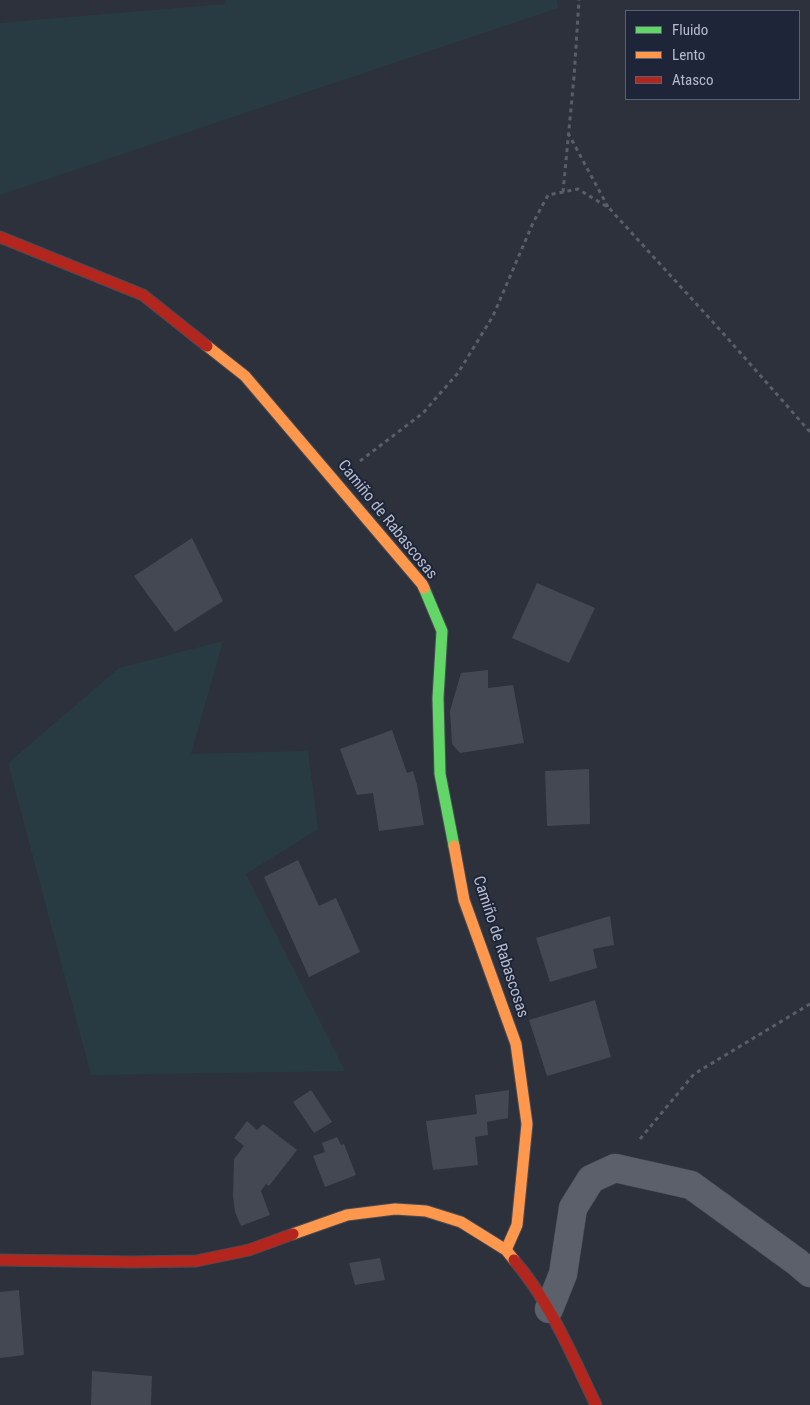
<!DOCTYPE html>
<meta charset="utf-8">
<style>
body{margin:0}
#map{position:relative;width:810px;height:1405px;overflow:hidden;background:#2c313c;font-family:"Roboto Condensed",sans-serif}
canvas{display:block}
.legend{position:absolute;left:625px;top:10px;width:175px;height:90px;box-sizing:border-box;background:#1e2538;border:1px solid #5b6174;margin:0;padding:6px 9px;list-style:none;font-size:15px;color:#b7bccd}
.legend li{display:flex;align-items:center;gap:10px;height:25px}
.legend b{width:25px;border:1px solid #5b6174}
</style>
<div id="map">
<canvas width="810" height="1405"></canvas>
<ul class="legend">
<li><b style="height:6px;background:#63d668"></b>Fluido</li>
<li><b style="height:6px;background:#ff974d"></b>Lento</li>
<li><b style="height:6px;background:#b3261e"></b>Atasco</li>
</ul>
</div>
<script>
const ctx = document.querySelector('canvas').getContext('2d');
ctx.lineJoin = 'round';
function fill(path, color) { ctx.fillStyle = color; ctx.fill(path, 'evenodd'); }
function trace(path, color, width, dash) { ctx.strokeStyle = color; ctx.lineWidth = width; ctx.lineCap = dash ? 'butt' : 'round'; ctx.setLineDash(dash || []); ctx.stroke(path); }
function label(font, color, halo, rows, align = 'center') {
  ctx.font = font + ' "Roboto Condensed",sans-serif'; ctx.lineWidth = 4; ctx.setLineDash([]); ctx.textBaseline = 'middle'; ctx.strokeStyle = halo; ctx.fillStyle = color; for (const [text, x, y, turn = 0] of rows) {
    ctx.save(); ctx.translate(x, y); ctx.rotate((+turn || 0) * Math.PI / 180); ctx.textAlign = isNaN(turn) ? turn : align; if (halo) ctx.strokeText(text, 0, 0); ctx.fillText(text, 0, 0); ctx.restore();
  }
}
fill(new Path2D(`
 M 225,0 L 557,0 L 558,8 L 0,195 L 0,23 L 224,4 Z
 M 223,641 L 191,754 L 308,751 L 318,829 L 246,874 L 345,1071 L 91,1075 L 8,763 L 119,668 Z`), '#283b43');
fill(new Path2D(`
 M 192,538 L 223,601 L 175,632 L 134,576 Z
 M 537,583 L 595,608 L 569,663 L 512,638 Z
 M 488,670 L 488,688 L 513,685 L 524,743 L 460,753 L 452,744 L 450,711 L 461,673 Z
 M 392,730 L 407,773 L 413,771 L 417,785 L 424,825 L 379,831 L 373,793 L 357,795 L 340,749 Z
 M 589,769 L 590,824 L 547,826 L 545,771 Z
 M 298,860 L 319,906 L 336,898 L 360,952 L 309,977 L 264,877 Z
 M 610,916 L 614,945 L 593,949 L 597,968 L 550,982 L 536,938 Z
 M 595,1000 L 611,1057 L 547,1076 L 529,1020 Z
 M 311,1090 L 332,1122 L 314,1133 L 293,1102 Z
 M 509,1090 L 508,1118 L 487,1122 L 488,1135 L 475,1137 L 478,1165 L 433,1170 L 426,1121 L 477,1114 L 475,1095 Z
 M 247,1121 L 257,1130 L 263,1124 L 297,1150 L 269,1186 L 266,1184 L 261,1191 L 270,1215 L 241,1226 L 235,1212 L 233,1196 L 234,1159 L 244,1146 L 234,1138 Z
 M 337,1137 L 341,1145 L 344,1144 L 356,1175 L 325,1187 L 313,1156 L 325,1152 L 322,1143 Z
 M 380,1258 L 385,1280 L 355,1285 L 349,1263 Z
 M 19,1290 L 24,1355 L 0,1358 L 0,1292 Z
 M 92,1371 L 152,1376 L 151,1405 L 91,1405 Z`), '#444852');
const street = new Path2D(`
 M 549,1309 L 563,1274 L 573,1208 L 591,1179 L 615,1168 L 691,1185 L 797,1262 L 810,1273`);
const fast = new Path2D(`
 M 424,588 L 442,631 L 438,698 L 440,774 L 454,846`);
const slow = new Path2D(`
 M 207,346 L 245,376 L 422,584 L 424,588
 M 454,846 L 464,900 L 516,1044 L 527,1124 L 517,1225 L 506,1250
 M 293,1234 L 347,1215 L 395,1209 L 426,1211 L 461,1222 L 506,1250 L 514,1260`);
const jam = new Path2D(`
 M 0,237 L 143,295 L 207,346
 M 0,1260 L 132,1262 L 196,1261 L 249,1250 L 293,1234
 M 514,1260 C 550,1302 572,1355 596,1405`);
trace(street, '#494c55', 29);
trace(fast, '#494c55', 13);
trace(slow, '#494c55', 13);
trace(jam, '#494c55', 13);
trace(new Path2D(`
 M 568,133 L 608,207
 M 563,192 L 574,77 L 579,0
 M 360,461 L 423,413 L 458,373 L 493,316 L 533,223 L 548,195 L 578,189 L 609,208 L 721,331 L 810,432
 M 640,1139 L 694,1074 L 810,1004`), '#5a5e67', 3, [4, 4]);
trace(street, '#5c606a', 28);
trace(fast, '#63d668', 11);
trace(slow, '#ff974d', 11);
trace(jam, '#b3261e', 11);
label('16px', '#b7bccd', '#1e2538', [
 ["Camiño de Rabascosas",387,520,51],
 ["Camiño de Rabascosas",500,947,72]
]);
</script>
